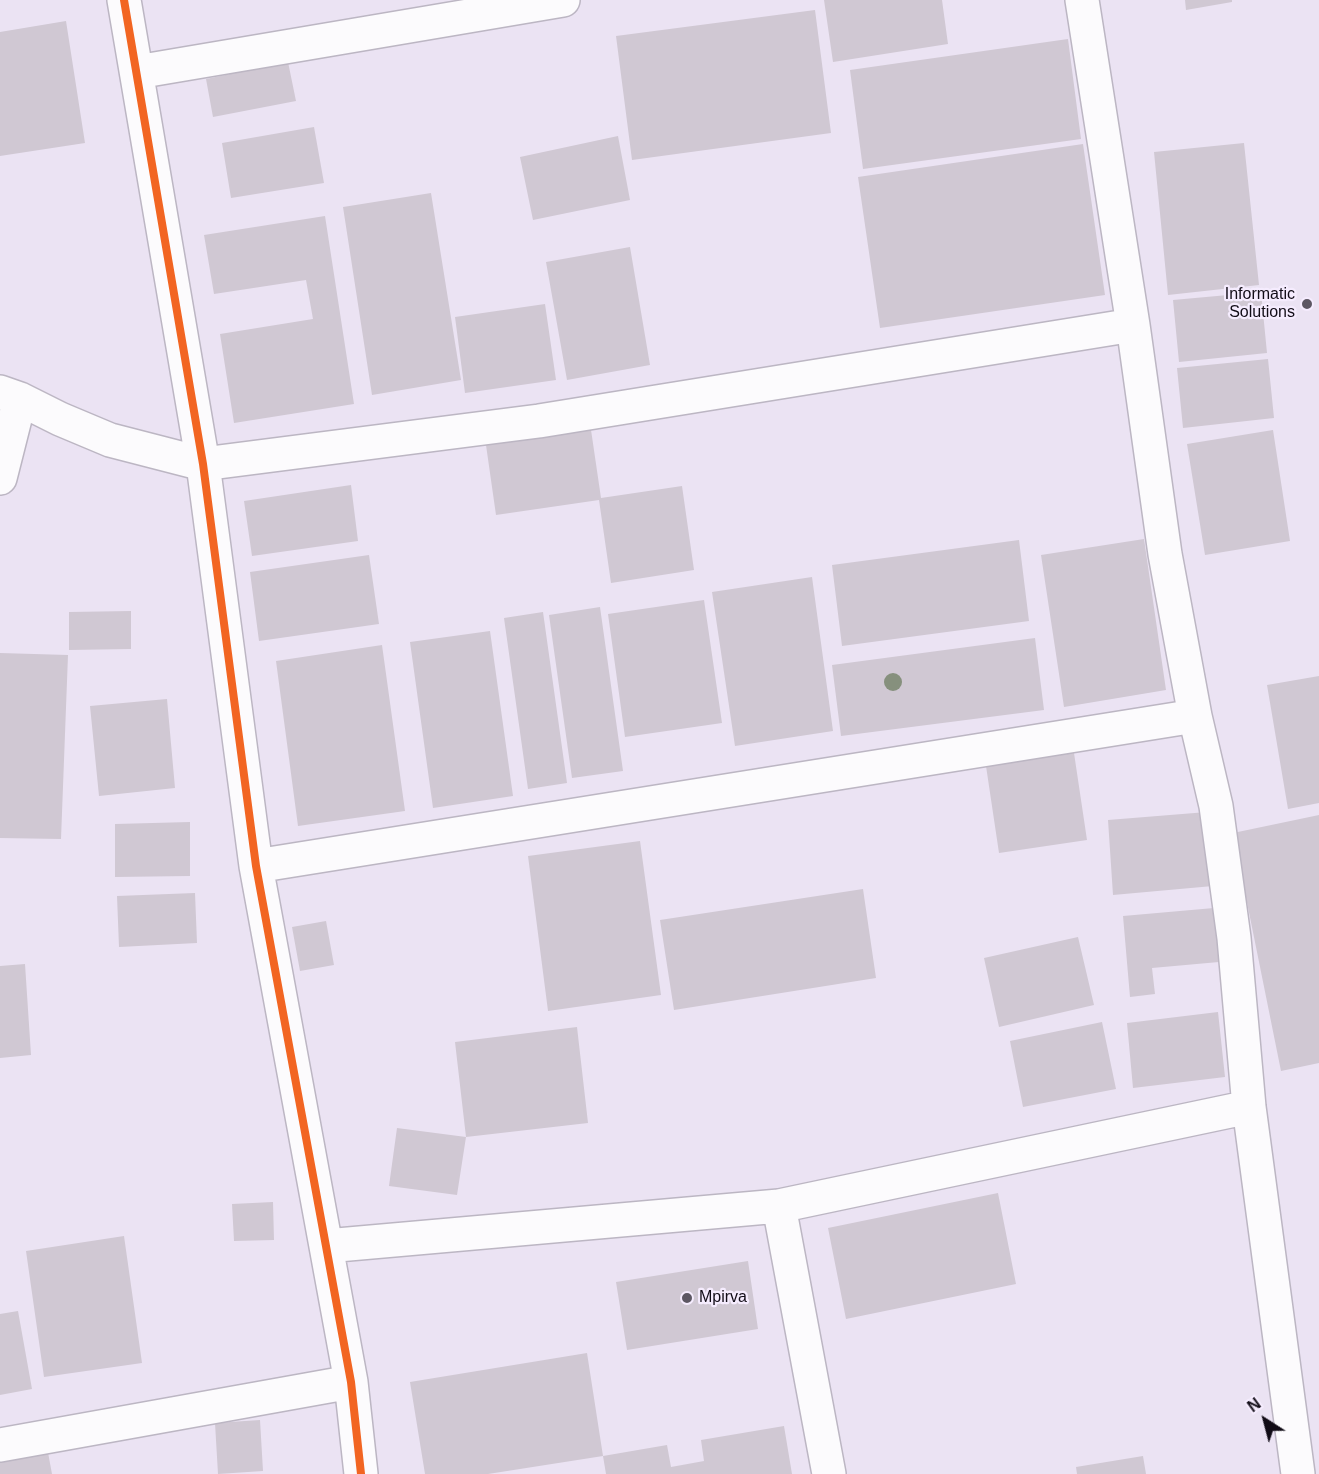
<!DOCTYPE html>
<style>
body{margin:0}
#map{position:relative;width:1319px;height:1474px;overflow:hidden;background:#ebe3f3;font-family:Helvetica,sans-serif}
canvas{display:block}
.north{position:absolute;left:1235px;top:1390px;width:60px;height:60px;-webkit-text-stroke:4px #f5ecfe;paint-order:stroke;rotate:324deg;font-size:16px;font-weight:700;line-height:24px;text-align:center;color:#110c16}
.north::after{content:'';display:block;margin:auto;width:21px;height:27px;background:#110c16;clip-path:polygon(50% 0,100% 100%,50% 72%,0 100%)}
</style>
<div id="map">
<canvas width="1319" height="1474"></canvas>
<div class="north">N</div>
</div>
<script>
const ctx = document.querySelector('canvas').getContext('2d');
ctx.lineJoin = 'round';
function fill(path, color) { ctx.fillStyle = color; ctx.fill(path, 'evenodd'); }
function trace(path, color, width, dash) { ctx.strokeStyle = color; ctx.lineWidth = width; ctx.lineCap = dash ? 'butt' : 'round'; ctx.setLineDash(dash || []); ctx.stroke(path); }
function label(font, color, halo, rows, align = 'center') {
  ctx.font = font + ' Helvetica,sans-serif'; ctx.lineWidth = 4.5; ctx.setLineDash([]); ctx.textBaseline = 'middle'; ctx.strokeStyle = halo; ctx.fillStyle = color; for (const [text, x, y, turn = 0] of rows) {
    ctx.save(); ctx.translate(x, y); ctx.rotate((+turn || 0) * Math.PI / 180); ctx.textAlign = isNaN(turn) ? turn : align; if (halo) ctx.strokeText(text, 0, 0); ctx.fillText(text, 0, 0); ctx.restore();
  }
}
fill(new Path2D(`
 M 824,0 L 942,0 L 948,44 L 833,62 Z
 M 1185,0 L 1232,0 L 1232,2 L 1186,10 Z
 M 815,10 L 831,133 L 632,160 L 616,36 Z
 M 66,21 L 85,143 L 0,156 L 0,32 Z
 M 1068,39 L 1081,139 L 863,169 L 850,70 Z
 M 288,62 L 296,101 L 213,117 L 206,79 Z
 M 314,127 L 324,183 L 231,198 L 222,143 Z
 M 618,136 L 630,200 L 533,220 L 520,157 Z
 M 1244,143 L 1259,285 L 1168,295 L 1154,152 Z
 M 1083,144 L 1105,295 L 880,328 L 858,177 Z
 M 431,193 L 461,380 L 372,395 L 343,207 Z
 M 325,216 L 354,404 L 234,423 L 220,334 L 313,319 L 306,280 L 214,294 L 204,235 Z
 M 630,247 L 650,365 L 567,380 L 546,262 Z
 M 1261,292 L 1267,353 L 1179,362 L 1173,300 Z
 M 545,304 L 556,380 L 465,393 L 455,317 Z
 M 1268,359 L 1274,418 L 1183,428 L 1177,368 Z
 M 590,423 L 601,498 L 682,486 L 694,570 L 611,583 L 599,500 L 496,515 L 485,438 Z
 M 1273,430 L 1290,541 L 1205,555 L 1187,444 Z
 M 351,485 L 358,541 L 252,556 L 244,501 Z
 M 1144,539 L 1166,690 L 1064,707 L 1041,555 Z
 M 1019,540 L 1029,621 L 842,646 L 832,565 Z
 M 369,555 L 379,624 L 259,641 L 250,572 Z
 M 812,577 L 833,731 L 735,746 L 712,592 Z
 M 704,600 L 722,723 L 625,737 L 608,614 Z
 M 600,607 L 623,771 L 572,778 L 549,615 Z
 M 131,611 L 131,649 L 69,650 L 69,612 Z
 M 543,612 L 567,783 L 528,789 L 504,618 Z
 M 490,631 L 513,796 L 433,808 L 410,642 Z
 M 1035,638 L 1044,710 L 841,736 L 832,665 Z
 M 382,645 L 405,811 L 298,826 L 276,661 Z
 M 0,653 L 68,655 L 61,839 L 0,838 Z
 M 1319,676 L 1319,803 L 1288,809 L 1267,685 Z
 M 167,699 L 175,788 L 99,796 L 90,706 Z
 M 1074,753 L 1087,840 L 999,853 L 986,766 Z
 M 1207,812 L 1213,886 L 1113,895 L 1108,820 Z
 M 1319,815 L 1319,1063 L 1281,1071 L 1233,833 Z
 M 190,822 L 190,876 L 115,877 L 115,824 Z
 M 640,841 L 661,995 L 548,1011 L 528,856 Z
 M 863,889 L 876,978 L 674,1010 L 660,920 Z
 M 195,893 L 197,943 L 119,947 L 117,896 Z
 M 1214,908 L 1219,962 L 1152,968 L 1155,994 L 1130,997 L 1123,916 Z
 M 326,921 L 334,965 L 300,971 L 292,927 Z
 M 1078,937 L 1094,1005 L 999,1027 L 984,958 Z
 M 25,964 L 31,1055 L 0,1058 L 0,966 Z
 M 1218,1012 L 1225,1077 L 1133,1088 L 1127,1023 Z
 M 1102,1022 L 1116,1089 L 1023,1107 L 1010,1041 Z
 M 577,1027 L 588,1123 L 466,1137 L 455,1042 Z
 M 397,1128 L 466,1137 L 457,1195 L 389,1186 Z
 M 998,1193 L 1016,1284 L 846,1319 L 828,1228 Z
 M 273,1202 L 274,1240 L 234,1241 L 232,1204 Z
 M 124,1236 L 142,1363 L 44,1377 L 26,1251 Z
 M 748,1261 L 758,1329 L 627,1350 L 616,1282 Z
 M 18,1311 L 32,1389 L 0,1395 L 0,1314 Z
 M 587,1353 L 603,1456 L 667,1445 L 671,1467 L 704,1461 L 701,1440 L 784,1426 L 792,1474 L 606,1474 L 603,1456 L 488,1474 L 425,1474 L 410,1382 Z
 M 260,1420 L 263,1471 L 218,1474 L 215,1423 Z
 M 47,1447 L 52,1474 L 0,1474 L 0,1456 Z
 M 1143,1456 L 1146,1474 L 1077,1474 L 1076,1467 Z`), '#d0c8d3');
const minor = new Path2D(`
 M 124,0 L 203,464 L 256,866 L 351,1382 L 361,1474
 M 1082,0 L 1133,325 L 1165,554 L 1195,716 L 1216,806 L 1234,938 L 1249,1107 L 1298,1474
 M 137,72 L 563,0
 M 0,392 L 20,399 L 60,419 L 110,440 L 203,464 L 539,421 L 1133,325
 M 0,478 L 20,399
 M 256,866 L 1195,716
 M 779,1206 L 829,1474
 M 326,1246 L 779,1206 L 1249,1107
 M 0,1445 L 351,1382`);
trace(minor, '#bcb6c3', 36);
trace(minor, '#fcfbfd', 33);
trace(new Path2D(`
 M 124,0 L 203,464 L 256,866 L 351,1382 L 361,1474`), '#f26522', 8);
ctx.fillStyle = '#86907d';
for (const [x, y] of [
 [893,682]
]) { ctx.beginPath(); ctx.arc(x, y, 9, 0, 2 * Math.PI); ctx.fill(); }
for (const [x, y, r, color] of [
 [1307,304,6,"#5d5763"],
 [687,1298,6,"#5d5763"]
]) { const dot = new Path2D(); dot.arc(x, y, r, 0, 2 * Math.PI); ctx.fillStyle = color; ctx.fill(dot); trace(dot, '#f5ecfe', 2); }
label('16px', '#110c16', '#f5ecfe', [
 ["Informatic",1295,295],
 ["Solutions",1295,313],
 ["Mpirva",699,1298,"left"]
], 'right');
</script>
